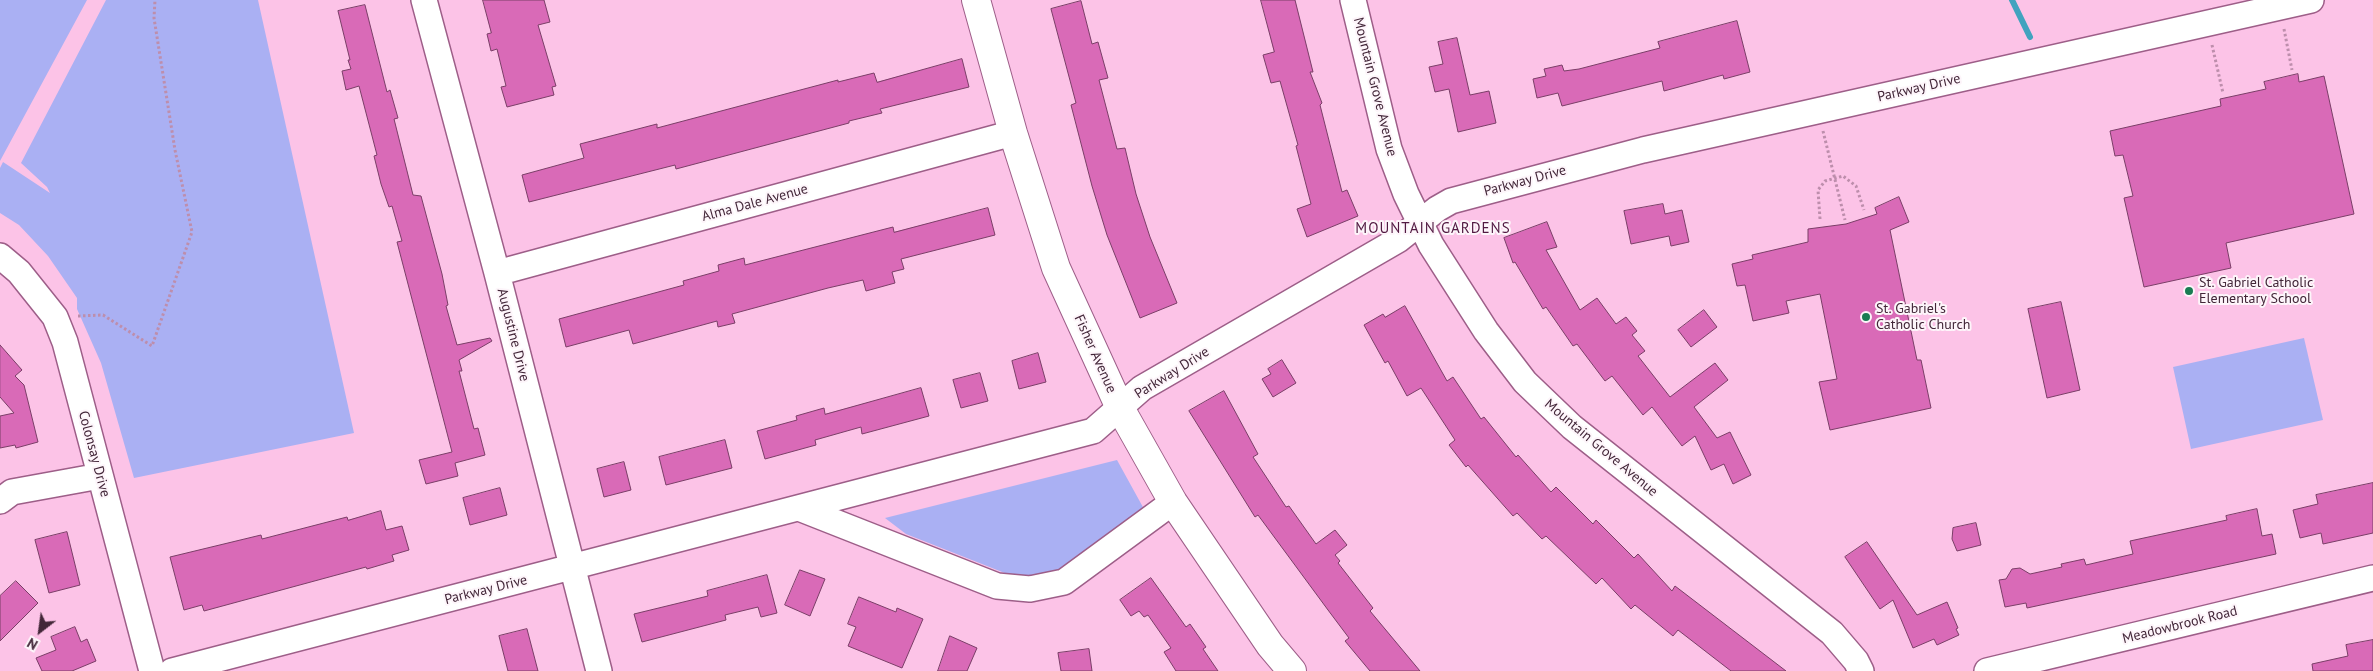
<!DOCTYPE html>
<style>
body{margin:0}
#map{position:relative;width:2373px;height:671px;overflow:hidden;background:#fcc3e7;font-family:"PT Sans",sans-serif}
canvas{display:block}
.north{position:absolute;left:15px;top:606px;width:50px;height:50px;-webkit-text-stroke:4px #fdf5fa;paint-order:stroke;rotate:210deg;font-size:14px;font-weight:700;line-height:20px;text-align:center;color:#422638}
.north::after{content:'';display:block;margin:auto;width:18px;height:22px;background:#422638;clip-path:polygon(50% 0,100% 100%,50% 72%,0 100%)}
</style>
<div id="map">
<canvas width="2373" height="671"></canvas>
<div class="north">N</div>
</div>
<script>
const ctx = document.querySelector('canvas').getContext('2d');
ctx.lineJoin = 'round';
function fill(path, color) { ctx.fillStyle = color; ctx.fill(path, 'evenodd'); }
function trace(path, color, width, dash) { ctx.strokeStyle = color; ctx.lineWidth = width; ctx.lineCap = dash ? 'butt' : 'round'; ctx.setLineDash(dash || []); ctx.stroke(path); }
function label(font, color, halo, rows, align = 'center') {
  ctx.font = font + ' "PT Sans",sans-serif'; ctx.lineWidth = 4; ctx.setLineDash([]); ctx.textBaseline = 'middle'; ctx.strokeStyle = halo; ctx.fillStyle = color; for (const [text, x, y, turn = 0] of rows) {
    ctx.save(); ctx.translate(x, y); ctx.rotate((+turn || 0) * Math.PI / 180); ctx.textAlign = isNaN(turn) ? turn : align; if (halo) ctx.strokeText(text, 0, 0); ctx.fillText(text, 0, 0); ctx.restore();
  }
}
fill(new Path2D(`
 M 0,0 L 87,0 L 0,161 Z
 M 106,0 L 258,0 L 354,433 L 134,478 L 101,363 L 77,309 L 77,298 L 48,256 L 19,225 L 0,213 L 0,168 L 3,162 L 50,193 L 47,187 L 21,163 Z
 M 2304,338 L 2323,420 L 2191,449 L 2173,367 Z
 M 1117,460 L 1144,509 L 1053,576 L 1025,581 L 906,534 L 885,518 Z`), '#aab0f3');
trace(new Path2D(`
 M 2012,0 L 2030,37`), '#41a3bf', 6);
const building = new Path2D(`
 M 483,0 L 544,0 L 550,22 L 538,25 L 556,86 L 552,87 L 554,95 L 507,107 L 501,87 L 506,86 L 497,49 L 491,51 L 487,34 L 491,33 Z
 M 1261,0 L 1295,0 L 1313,72 L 1310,72 L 1322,103 L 1320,105 L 1342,192 L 1347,190 L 1358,216 L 1307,237 L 1297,209 L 1311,204 L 1296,146 L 1298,145 L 1280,81 L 1271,83 L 1263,55 L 1274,52 Z
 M 1081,1 L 1092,44 L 1098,42 L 1108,78 L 1099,80 L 1117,149 L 1125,148 L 1136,194 L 1150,237 L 1177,303 L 1140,318 L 1107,235 L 1092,186 L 1071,105 L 1076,103 L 1051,9 Z
 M 365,5 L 387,92 L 390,90 L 398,118 L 394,119 L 413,195 L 421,196 L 442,274 L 448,305 L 446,306 L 457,345 L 490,338 L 492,341 L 459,360 L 462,371 L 459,371 L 474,429 L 478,428 L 485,455 L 455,463 L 458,476 L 426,484 L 419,460 L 452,452 L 397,242 L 402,241 L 392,206 L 389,207 L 381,184 L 374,156 L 377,155 L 359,86 L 346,90 L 342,71 L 351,69 L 348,60 L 350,60 L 338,11 Z
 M 1737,21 L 1750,72 L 1724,79 L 1723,75 L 1664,91 L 1662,81 L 1562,106 L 1558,93 L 1537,98 L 1533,79 L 1546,76 L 1544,69 L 1562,65 L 1564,71 L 1579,69 L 1660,48 L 1658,42 Z
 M 1457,38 L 1470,95 L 1489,91 L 1496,123 L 1458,132 L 1449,89 L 1435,92 L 1429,67 L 1443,64 L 1438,42 Z
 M 962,59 L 969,87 L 880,109 L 882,113 L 849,121 L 849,123 L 676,169 L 675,165 L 529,202 L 522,175 L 584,158 L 580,144 L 657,124 L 657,128 L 838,80 L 838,82 L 874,73 L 877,82 Z
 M 2298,74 L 2299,82 L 2324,76 L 2354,214 L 2226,243 L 2231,268 L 2144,287 L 2124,198 L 2133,196 L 2123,155 L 2115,156 L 2110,131 L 2221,106 L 2220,99 L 2266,89 L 2264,82 Z
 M 1899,197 L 1909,222 L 1890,230 L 1917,360 L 1921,360 L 1931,408 L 1830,430 L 1819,382 L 1837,379 L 1820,294 L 1786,301 L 1789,313 L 1753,321 L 1745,285 L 1737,286 L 1732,264 L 1753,259 L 1752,255 L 1808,242 L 1808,229 L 1846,224 L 1877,214 L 1875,208 Z
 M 1663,204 L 1665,214 L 1682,210 L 1689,242 L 1671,246 L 1669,236 L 1631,244 L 1624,211 Z
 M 988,208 L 995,235 L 901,259 L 904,269 L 892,272 L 895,283 L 866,291 L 863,280 L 828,288 L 732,314 L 735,323 L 718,327 L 717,321 L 633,344 L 629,330 L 566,347 L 559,319 L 684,285 L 683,281 L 719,271 L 718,265 L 744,258 L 745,265 L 893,227 L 894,232 Z
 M 1547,222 L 1557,247 L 1546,250 L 1580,310 L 1597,298 L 1616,324 L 1626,317 L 1637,331 L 1632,335 L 1645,351 L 1638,356 L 1670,397 L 1715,363 L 1728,380 L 1694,407 L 1717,438 L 1730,432 L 1751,475 L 1733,484 L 1724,464 L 1711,470 L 1695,436 L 1682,446 L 1652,407 L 1643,415 L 1612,376 L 1605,381 L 1577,344 L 1573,346 L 1546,307 L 1543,309 L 1515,262 L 1513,263 L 1504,238 Z
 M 2061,302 L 2080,390 L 2047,398 L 2028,309 Z
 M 1405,306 L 1447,381 L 1453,377 L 1481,419 L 1484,417 L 1516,457 L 1518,455 L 1551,492 L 1556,487 L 1593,524 L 1596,520 L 1634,558 L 1638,554 L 1672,591 L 1675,586 L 1786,671 L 1731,671 L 1678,630 L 1673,636 L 1635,605 L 1631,609 L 1602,578 L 1596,584 L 1546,536 L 1542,539 L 1517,513 L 1513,516 L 1468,465 L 1466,467 L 1449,445 L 1455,440 L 1421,388 L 1407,396 L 1388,361 L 1385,363 L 1364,325 L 1383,314 L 1385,317 Z
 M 1704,310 L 1717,327 L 1691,347 L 1678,330 Z
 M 0,345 L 22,370 L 15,376 L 24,385 L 38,442 L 16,448 L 15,445 L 0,448 L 0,416 L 14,413 L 0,397 Z
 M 1038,353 L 1046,382 L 1019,389 L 1012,361 Z
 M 1282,360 L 1296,383 L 1273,397 L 1262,379 L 1271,374 L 1268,369 Z
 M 980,373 L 988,401 L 961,408 L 953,380 Z
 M 921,388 L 929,416 L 862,434 L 861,427 L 815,440 L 816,445 L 765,459 L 757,431 L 797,420 L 796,416 L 824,408 L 825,414 Z
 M 1224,391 L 1258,454 L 1253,457 L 1286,507 L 1289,506 L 1316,544 L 1335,530 L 1347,545 L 1335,555 L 1340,561 L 1338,563 L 1373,608 L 1370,611 L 1420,671 L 1370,671 L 1345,641 L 1349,638 L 1328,610 L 1258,515 L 1255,517 L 1189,411 Z
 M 725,440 L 732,468 L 666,485 L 659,457 Z
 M 624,462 L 631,490 L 604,497 L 597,469 Z
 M 2373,483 L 2373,533 L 2323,544 L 2321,533 L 2300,538 L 2293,510 L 2318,504 L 2316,495 Z
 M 500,488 L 507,515 L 470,525 L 463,498 Z
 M 2257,509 L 2262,536 L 2272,534 L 2276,554 L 2027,608 L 2026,603 L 2005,607 L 1999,580 L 2006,579 L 2012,569 L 2020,568 L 2030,574 L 2062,567 L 2061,564 L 2084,559 L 2086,565 L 2133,554 L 2130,541 L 2227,520 L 2226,516 Z
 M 381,511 L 386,530 L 402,526 L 409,550 L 392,555 L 394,561 L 367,569 L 366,567 L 204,611 L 202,605 L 184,610 L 170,557 L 261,535 L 262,539 L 347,517 L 348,520 Z
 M 1976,523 L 1981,545 L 1957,551 L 1952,539 L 1953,528 Z
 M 67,532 L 80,585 L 49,593 L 35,540 Z
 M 1867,542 L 1917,615 L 1947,602 L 1958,628 L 1956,629 L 1959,635 L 1937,645 L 1934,639 L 1913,648 L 1893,600 L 1880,609 L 1845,557 Z
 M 800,570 L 825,579 L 810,616 L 785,605 Z
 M 767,575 L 777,613 L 761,617 L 758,607 L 725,615 L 726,620 L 642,642 L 634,614 L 708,596 L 707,591 Z
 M 1151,578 L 1186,627 L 1190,624 L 1206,647 L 1203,649 L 1218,671 L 1176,671 L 1164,652 L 1171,648 L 1148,615 L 1144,617 L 1139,611 L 1131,616 L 1120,600 Z
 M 16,581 L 38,603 L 0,641 L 0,596 Z
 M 859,597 L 896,612 L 897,608 L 923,619 L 902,668 L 848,646 L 856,627 L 848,624 Z
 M 75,627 L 81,642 L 87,639 L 96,661 L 72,671 L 42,671 L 36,658 L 56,650 L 51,637 Z
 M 527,629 L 538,671 L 508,671 L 499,636 Z
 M 950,636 L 977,648 L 967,671 L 938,671 Z
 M 2373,640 L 2373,671 L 2313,671 L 2312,664 L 2348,656 L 2346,645 Z
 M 1089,649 L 1092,671 L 1061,671 L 1058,653 Z`);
fill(building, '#d96ab7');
trace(building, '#7a3e67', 1);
const minor = new Path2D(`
 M 424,0 L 497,273 L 599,671
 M 1353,0 L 1389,149 L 1406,194 L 1431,245 L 1486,331 L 1525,382 L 1572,427 L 1832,633 L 1856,661 L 1861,671
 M 0,256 L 19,272 L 55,317 L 65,342 L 152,671
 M 497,273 L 1013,133
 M 0,501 L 12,492 L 100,476
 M 799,508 L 997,586 L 1030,589 L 1064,582 L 1173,502
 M 172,671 L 1093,431 L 1142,388 L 1398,240 L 1437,209 L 1451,201 L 1643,150 L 2311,0
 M 1987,671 L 2373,578`);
const tertiary = new Path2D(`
 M 976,0 L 1013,133 L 1056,268 L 1120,408 L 1173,502 L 1270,645 L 1292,671`);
trace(minor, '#9d5e88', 28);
trace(tertiary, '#9d5e88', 30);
trace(new Path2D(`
 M 2284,29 L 2292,70
 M 2212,45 L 2223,93
 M 1823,131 L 1845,220
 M 1820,219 L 1818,190 L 1825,181 L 1843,176 L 1856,186 L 1864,210
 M 78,316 L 103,315 L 152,346 L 192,232 L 175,150 L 154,18 L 155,0`), '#bd8eac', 3, [2.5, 2.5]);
trace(minor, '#fff', 25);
trace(tertiary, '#fff', 28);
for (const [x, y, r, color] of [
 [2189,291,5,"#1a7c53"],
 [1866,317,5,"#1a7c53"]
]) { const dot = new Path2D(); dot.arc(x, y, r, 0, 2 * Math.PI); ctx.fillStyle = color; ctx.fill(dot); trace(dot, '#fdf5fa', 2); }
label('14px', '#422638', '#fdf5fa', [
 ["Mountain Grove Avenue",1375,87,76],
 ["Parkway Drive",1919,88,-13],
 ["Parkway Drive",1525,181,-15],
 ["Alma Dale Avenue",755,203,-15],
 ["Augustine Drive",513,335,76],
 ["Fisher Avenue",1095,354,66],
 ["Parkway Drive",1172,373,-32],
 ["Mountain Grove Avenue",1601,448,40],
 ["Colonsay Drive",94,454,75],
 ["Parkway Drive",486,590,-14],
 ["Meadowbrook Road",2180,625,-14]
]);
label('14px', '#422638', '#fdf5fa', [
 ["St. Gabriel Catholic",2199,283],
 ["Elementary School",2199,299],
 ["St. Gabriel's",1876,309],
 ["Catholic Church",1876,325]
], 'left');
ctx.letterSpacing = '1px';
label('15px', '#521942', '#fdf5fa', [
 ["MOUNTAIN GARDENS",1433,229]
]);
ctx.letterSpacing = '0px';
</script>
